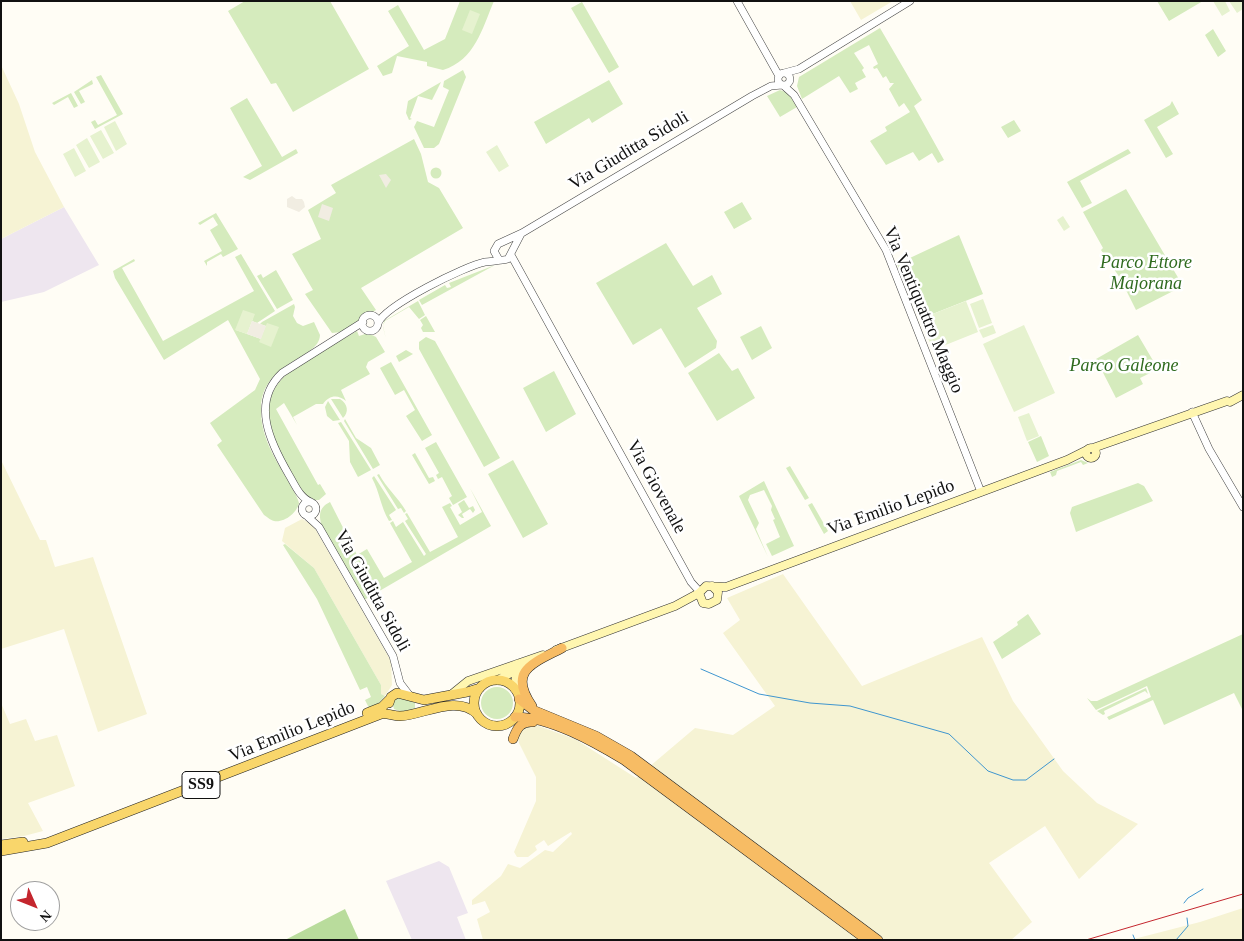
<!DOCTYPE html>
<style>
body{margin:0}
#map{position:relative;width:1244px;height:941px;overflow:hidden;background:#fffdf5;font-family:"Times New Roman",serif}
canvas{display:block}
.frame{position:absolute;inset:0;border:2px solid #111;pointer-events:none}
.north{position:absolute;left:10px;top:881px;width:50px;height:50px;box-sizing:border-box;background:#fff;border:1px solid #a0a0a0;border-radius:50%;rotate:134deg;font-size:14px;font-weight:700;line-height:20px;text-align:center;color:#111}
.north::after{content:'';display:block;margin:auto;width:18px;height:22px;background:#c4262e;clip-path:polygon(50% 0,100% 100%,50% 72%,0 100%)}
</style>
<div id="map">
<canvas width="1244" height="941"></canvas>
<div class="frame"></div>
<div class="north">N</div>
</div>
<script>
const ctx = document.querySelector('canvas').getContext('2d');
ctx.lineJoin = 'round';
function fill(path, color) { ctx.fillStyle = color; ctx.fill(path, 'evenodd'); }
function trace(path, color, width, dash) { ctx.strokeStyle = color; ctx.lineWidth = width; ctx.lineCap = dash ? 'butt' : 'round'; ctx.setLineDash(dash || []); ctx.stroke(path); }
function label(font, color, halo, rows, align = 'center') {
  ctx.font = font + ' "Times New Roman",serif'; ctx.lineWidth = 5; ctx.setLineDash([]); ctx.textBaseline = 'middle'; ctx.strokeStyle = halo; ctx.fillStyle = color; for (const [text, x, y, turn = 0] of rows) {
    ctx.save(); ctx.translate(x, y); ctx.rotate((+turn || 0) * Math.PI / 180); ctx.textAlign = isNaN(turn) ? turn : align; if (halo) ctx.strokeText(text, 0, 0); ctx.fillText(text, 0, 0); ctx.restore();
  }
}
fill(new Path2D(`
 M 64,207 L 99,265 L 44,292 L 1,302 L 1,239 Z
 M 439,861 L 449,867 L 468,913 L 457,917 L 466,940 L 412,940 L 386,881 Z`), '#eee6ef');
fill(new Path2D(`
 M 850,1 L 893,1 L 861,20 Z
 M 1,65 L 19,104 L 35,152 L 64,207 L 1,239 Z
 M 1,460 L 40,540 L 46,540 L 55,567 L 93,557 L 147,714 L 98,732 L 64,629 L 1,649 Z
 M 302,519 L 313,525 L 391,661 L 392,685 L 385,696 L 381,694 L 381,685 L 314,568 L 282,541 L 285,528 Z
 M 783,574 L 862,686 L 982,637 L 1013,701 L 1063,771 L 1097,803 L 1138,824 L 1079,879 L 1045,826 L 989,863 L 1032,922 L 1011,940 L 483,940 L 477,919 L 490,912 L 485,901 L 472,905 L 472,900 L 501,876 L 508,864 L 520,868 L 545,850 L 553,852 L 572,834 L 571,832 L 548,846 L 544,840 L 535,846 L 537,850 L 528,857 L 517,857 L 514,852 L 536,801 L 536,777 L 519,743 L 518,737 L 520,730 L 533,724 L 575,739 L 636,778 L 695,728 L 733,735 L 775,706 L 723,633 L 740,620 L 727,598 Z
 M 1,703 L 10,724 L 26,719 L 35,741 L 57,735 L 75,786 L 28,803 L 43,831 L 24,836 L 2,839 Z
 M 1243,908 L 1243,940 L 1130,940 L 1200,922 Z`), '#f6f3d4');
fill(new Path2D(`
 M 245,1 L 330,1 L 369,69 L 293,112 L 276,83 L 271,84 L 228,11 Z
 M 460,1 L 494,1 C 482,29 475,60 443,70 L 427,66 L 427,62 L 397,56 L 392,73 L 383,76 L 377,66 L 409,46 L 388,11 L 398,5 L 424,50 L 445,39 Z
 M 1157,1 L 1203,1 L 1169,21 Z
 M 582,2 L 619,67 L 609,73 L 571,8 Z
 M 880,28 L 922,100 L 914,106 L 944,160 L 938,163 L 932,153 L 919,161 L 913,152 L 886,165 L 870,141 L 887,131 L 885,127 L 910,112 L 904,103 L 899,107 L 889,89 L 894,83 L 890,83 L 886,76 L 883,78 L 877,68 L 874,69 L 873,67 L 878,64 L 869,45 L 854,53 L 864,68 L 862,70 L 866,77 L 855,83 L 858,89 L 850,93 L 839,76 L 802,99 L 797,86 L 799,77 Z
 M 1213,29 L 1226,51 L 1218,57 L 1205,35 Z
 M 463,70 L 466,77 L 439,144 L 434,148 L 424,148 L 414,127 L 417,121 L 434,127 L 449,90 L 443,87 L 444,81 Z
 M 101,75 L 123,114 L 95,129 L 91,122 L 95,120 L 98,125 L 117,115 L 96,77 Z
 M 92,80 L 93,84 L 79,91 L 85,102 L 81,104 L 74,92 Z
 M 609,80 L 623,104 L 592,123 L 589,118 L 546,144 L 534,122 Z
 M 441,82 L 432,100 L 418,96 L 410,118 L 412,119 L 409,120 L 406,113 L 408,101 Z
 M 780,90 L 788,93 L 797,107 L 780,117 L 767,96 Z
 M 71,93 L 78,106 L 74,108 L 68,97 L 54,105 L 52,103 Z
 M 247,98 L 282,157 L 296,149 L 298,153 L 250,180 L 243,177 L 262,166 L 230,108 Z
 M 1172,101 L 1179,114 L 1157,127 L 1173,154 L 1166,158 L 1144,120 L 1170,105 Z
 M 1014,120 L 1021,131 L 1008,138 L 1001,127 Z
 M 414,139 L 421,154 L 428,182 L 439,188 L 463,228 L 361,288 L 376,310 L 341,332 L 332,333 L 305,294 L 313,290 L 292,254 L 321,239 L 308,210 L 336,193 L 331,185 Z
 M 1128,149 L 1131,153 L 1080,181 L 1092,203 L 1082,208 L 1067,182 Z
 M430.5 173a5.5 5.5 0 1 1 11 0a5.5 5.5 0 1 1-11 0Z
 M 1126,189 L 1183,286 L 1136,310 L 1120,278 L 1101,250 L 1103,248 L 1083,212 Z
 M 742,202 L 752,219 L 734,229 L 724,212 Z
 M 216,213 L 238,249 L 223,257 L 221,254 L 207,262 L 207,266 L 204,261 L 222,251 L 210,230 L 218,225 L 213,217 L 200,225 L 198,223 Z
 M 959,235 L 983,294 L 920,319 L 897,264 Z
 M 666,243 L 693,286 L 712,275 L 722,294 L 697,308 L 717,341 L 716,348 L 685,368 L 661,328 L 633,345 L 596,283 Z
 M 241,254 L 275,311 L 257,323 L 252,321 L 254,314 L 236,330 L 261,339 L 260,343 L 267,323 L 266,326 L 260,324 L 262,322 L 294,304 L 295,307 L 293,316 L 297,323 L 303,326 L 314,322 L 320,335 C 319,360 262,361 261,408 C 260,435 274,457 287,479 C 291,487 297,495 299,503 C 297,513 284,523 274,521 C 270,520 266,516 264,515 L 217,445 L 222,441 L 210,423 L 255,390 L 260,379 L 228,320 L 164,360 L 115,278 L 113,271 L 134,259 L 135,261 L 122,268 L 163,341 L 254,291 L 235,257 Z
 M 495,265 L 422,305 L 419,300 L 445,285 L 447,288 L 451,287 L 449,283 Z
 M 276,270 L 293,300 L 277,309 L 257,276 L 261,274 L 263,278 Z
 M 418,301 L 425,315 L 419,319 L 409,307 L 385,321 L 383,326 L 386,339 L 383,327 L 384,321 Z
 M 426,316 L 435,332 L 423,332 L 421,328 L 423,325 L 420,320 Z
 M 761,326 L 772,348 L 752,360 L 740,337 Z
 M 357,331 L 359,336 L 368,333 L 376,337 L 385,352 L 368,362 L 366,367 L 370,374 L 341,390 L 346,401 C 338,394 329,395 323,404 L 316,404 L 293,417 L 297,425 L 284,403 L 276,409 L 318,485 L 320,484 L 326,494 L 319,500 L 310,500 L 304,495 C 295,479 283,462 276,445 C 246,378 310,359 357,331 Z
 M 1138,335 L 1158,369 L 1140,378 L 1143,384 L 1116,398 L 1096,359 Z
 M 426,337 L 435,341 L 500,458 L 484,467 L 419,349 L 419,342 Z
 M 406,350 L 413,354 L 399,362 L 396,356 Z
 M 719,353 L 732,371 L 738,368 L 755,398 L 717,421 L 688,373 Z
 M 391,362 L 432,435 L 422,441 L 406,416 L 415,410 L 404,390 L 395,395 L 380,368 Z
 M 554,371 L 576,414 L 546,432 L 523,388 Z
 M 331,399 L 340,399 C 348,404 349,412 343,418 Z
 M 328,401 L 340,420 L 333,421 L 327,416 L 325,407 Z
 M 345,419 L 356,438 L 371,448 L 380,465 L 373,469 L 344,421 Z
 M 341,422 L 371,470 L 358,477 L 350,462 L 349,441 L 338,423 Z
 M 1041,436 L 1049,456 L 1037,462 L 1028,442 Z
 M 436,442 L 467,497 L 453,505 L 449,498 L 452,496 L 442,477 L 438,479 L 436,475 L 439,473 L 425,448 Z
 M 415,453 L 429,478 L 433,477 L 435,481 L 429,484 L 412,455 Z
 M 513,460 L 548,524 L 523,538 L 488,474 Z
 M 1081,460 L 1088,463 L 1083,465 L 1081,462 L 1057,471 L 1056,475 L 1052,477 L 1050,472 Z
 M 790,466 L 809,498 L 805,500 L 786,468 Z
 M 379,474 C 387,489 397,496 406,511 L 404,513 L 401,508 L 398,509 L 377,475 Z
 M 374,476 L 396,510 L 389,515 L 392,520 L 389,521 C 380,505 380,493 372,478 Z
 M 764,481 L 794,546 L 772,556 L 766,544 L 780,537 L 773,520 L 775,519 L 771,510 L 772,506 L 764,490 L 750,495 L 748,500 L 759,523 L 756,529 L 768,557 L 739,496 Z
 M 1138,483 L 1144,486 L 1153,501 L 1076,532 L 1070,513 L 1072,507 Z
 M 470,488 L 491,526 L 364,600 L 322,527 C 319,516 318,508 330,502 L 357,555 L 367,549 L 384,578 L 412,562 L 390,523 L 393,521 L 396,527 L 403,522 L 424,556 L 426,554 L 405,521 L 408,519 L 405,514 L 407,513 L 430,552 L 458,537 L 442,507 L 450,503 L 452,506 L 450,507 L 460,525 L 482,512 Z
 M 464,500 L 469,508 L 473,506 L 475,510 L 473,513 L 470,509 L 462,514 L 464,518 L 462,518 L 458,515 L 462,512 L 458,504 Z
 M 812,503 L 828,531 L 824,534 L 808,505 Z
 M 285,544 L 314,568 L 381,685 L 381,694 L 385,696 L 378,704 L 369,708 L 365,700 L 371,697 L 367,687 L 360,690 L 317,599 L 283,545 Z
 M 1028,614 L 1041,634 L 1002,659 L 993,642 L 1018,625 L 1017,622 Z
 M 1243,634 L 1243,711 L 1234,693 L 1164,725 L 1153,700 L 1109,720 L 1107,717 L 1151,697 L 1147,686 L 1096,710 L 1087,698 L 1091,701 L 1097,701 Z
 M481 703a16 16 0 1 1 32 0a16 16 0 1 1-32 0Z
 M 1146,688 L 1148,694 L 1145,691 L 1104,711 L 1105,714 L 1103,715 L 1097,711 Z
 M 402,697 L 415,703 L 415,708 L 402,712 L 394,709 L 392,702 L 396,698 Z`), '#d5ebbd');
fill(new Path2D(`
 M 345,909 L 359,940 L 285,940 Z`), '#b9dc9c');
fill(new Path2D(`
 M 1213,1 L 1225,1 L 1230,11 L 1222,16 Z
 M 1229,1 L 1243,1 L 1243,9 L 1237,13 Z
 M 470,10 L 480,14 L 472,34 L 462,30 Z
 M 115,121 L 127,144 L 116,151 L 104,127 Z
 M 101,130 L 114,153 L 103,159 L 90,136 Z
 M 87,138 L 100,162 L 89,168 L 76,145 Z
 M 497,145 L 509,166 L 499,172 L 486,152 Z
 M 74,148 L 86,171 L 75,177 L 63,154 Z
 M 1063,216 L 1070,227 L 1064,231 L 1057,220 Z
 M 983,299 L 992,323 L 979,328 L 970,304 Z
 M 966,301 L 978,332 L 933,350 L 920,319 Z
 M 243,310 L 255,314 L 247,334 L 235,330 Z
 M 267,323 L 279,327 L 271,347 L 259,342 Z
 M 993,325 L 996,333 L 983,338 L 979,330 Z
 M 1024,325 L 1055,393 L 1014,412 L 983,344 Z
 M 1029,413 L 1039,436 L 1027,441 L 1018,417 Z`), '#e6f2cf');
fill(new Path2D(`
 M 386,174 L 391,180 L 386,188 L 379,175 Z
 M 292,196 L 296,199 L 302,199 L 304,202 L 305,207 L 299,212 L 287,207 L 287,199 Z
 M 322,204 L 333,208 L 329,221 L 318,217 Z
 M 252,321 L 266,326 L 261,339 L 247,334 Z`), '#f1ede2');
trace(new Path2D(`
 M 701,669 L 759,694 L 810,703 L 850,706 L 949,734 L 988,771 L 1013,780 L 1026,780 L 1054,759
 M 1184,903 L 1188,898 L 1203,889
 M 1133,935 L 1135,940
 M 1176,940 L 1188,926 L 1187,918`), '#3f96cf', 1);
const tertiary = new Path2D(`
 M 737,1 L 779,76
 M778 79a6 6 0 1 1 12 0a6 6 0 1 1-12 0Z
 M 784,73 L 799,69 L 910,1
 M 784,86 L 794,95 L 886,250 L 981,492
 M 511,255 L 691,582 L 700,592
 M 499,260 L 494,251 L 498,244 L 522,233 L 752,96 L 771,86 L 782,85
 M362 323a8 8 0 1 1 16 0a8 8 0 1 1-16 0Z
 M 378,323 C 386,305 465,266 485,262 C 492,261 501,261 508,259 L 521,234
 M 1192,412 L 1209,449 L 1243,507
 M302 509a7 7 0 1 1 14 0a7 7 0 1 1-14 0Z
 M 311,502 C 300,498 295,485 289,475 C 271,444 250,403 282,373 L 363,322
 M 308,517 L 319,527 L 393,656 L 400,683 L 410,696`);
const secondary = new Path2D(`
 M1086 453a5 5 0 1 1 10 0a5 5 0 1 1-10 0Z
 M 1093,448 L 1227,401 L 1230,402 L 1243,395
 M 712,586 L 718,592 L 717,600 L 709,604 L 703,603 L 699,593 L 706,586 L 726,587 L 1067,460 L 1087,450
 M 556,650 L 675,606 L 699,593
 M 498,680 L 509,674 L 517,664
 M 515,689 L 516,673 L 528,662
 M 452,694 L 468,681 L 543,655`);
const primary = new Path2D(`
 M474 703a23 23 0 1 1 46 0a23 23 0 1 1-46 0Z
 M 389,703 L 391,697 L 397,693 L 424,700 L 467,692 L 480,688
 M 367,713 L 382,707 L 390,699
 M 1,845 L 23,842
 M 1,851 L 47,843 L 381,714 C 388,713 393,716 400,716 C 423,715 457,694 477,714`);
const trunk = new Path2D(`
 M 519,699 L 533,710 L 596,736 L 631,756 L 878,940
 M 532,706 C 507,670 534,663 562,648
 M 515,717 C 550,717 594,742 624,760 L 867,940
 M 513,739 C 517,728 521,721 533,722`);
trace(tertiary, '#444', 8);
trace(secondary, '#333', 9);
trace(primary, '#222', 10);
trace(trunk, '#222', 10);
trace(tertiary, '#fff', 7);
trace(secondary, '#fff6b0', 8);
trace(primary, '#f9d66b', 9);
trace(trunk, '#f7bc64', 9);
trace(new Path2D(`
 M 1086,940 L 1243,894`), '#c4262e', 1);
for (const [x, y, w] of [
 [201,785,38]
]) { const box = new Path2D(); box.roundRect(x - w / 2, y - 13.5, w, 27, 4); ctx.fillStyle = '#fff'; ctx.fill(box); trace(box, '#111', 1); }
label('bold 16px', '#111', null, [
 ["SS9",201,785]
]);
label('18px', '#111', '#fff', [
 ["Via Giuditta Sidoli",629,151,-31],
 ["Via Ventiquattro Maggio",923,310,67],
 ["Via Giovenale",656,487,61],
 ["Via Emilio Lepido",891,508,-20],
 ["Via Giuditta Sidoli",372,591,61],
 ["Via Emilio Lepido",292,732,-22]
]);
label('italic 18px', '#2f6b1f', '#fff', [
 ["Parco Ettore",1146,263],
 ["Majorana",1146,284],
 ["Parco Galeone",1124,366]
]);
</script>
